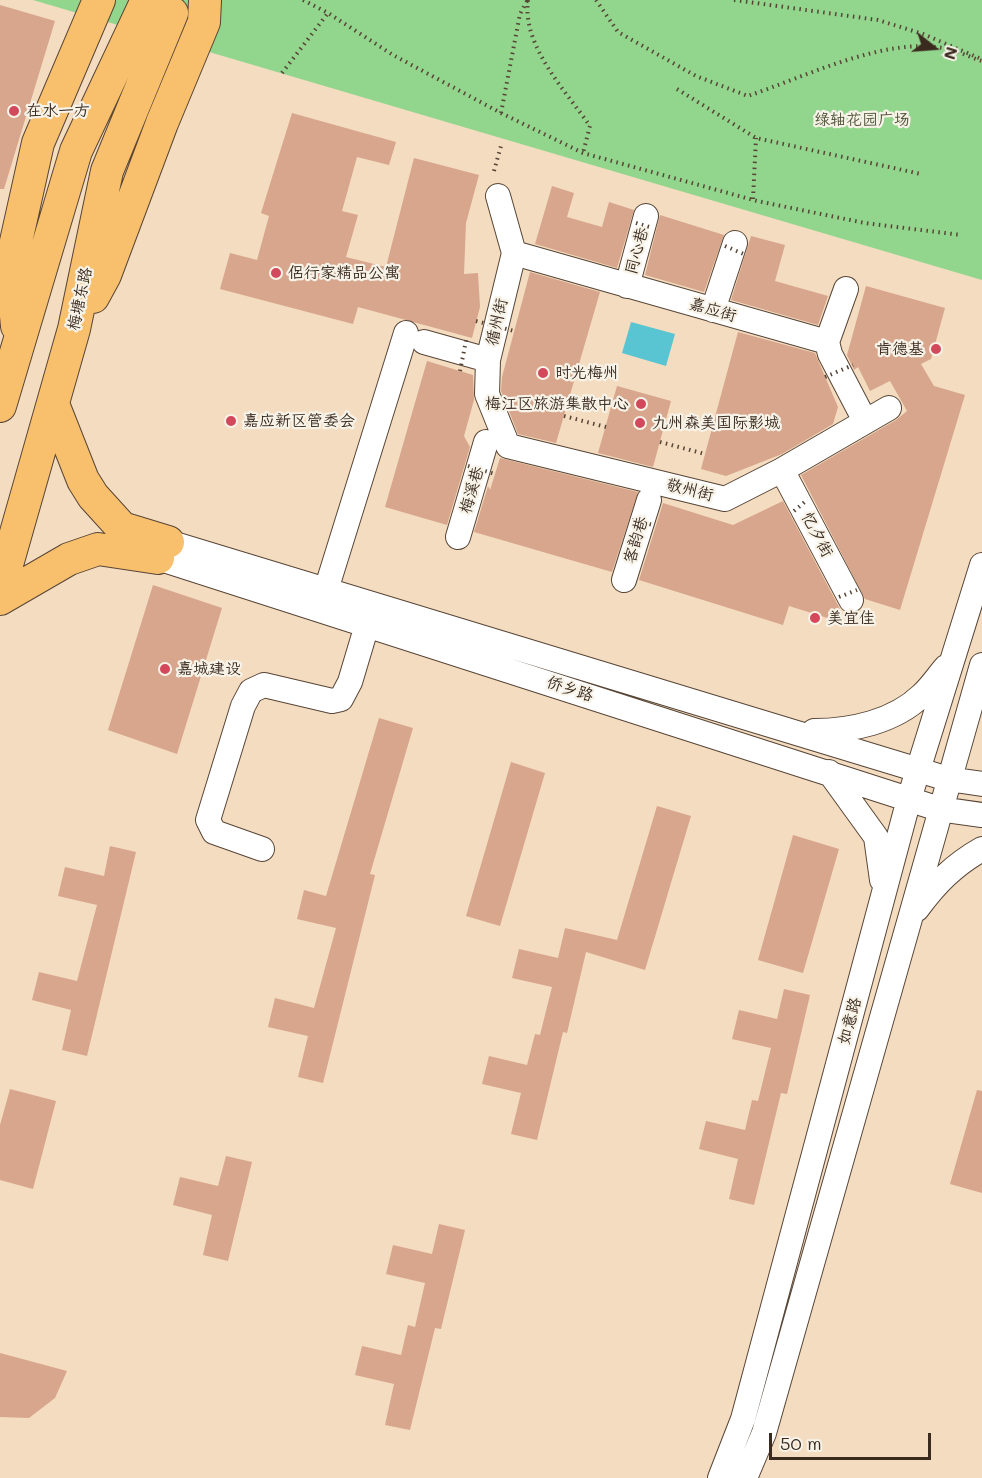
<!DOCTYPE html>
<meta charset="utf-8">
<style>
body{margin:0}
#map{position:relative;width:982px;height:1478px;overflow:hidden;background:#f4dcc0;font-family:Mali,sans-serif}
canvas{display:block}
.north{position:absolute;left:904px;top:18px;width:60px;height:60px;-webkit-text-stroke:4px #f7f3e8;paint-order:stroke;rotate:107deg;font-size:16px;font-weight:700;line-height:24px;text-align:center;color:#3b2a1e}
.north::after{content:'';display:block;margin:auto;width:21px;height:27px;background:#3b2a1e;clip-path:polygon(50% 0,100% 100%,50% 72%,0 100%)}
.scale{position:absolute;left:769px;top:1433px;width:162px;height:27px;box-sizing:border-box;border:3px solid #3b2a1e;border-top:0;padding-left:8px;font-size:18px;line-height:21px;white-space:nowrap;color:#3b2a1e;-webkit-text-stroke:4px #f7f3e8;paint-order:stroke}
</style>
<div id="map">
<canvas width="982" height="1478"></canvas>
<div class="north">N</div>
<div class="scale">50 m</div>
</div>
<script>
const ctx = document.querySelector('canvas').getContext('2d');
ctx.lineJoin = 'round';
function fill(path, color) { ctx.fillStyle = color; ctx.fill(path, 'evenodd'); }
function trace(path, color, width, dash) { ctx.strokeStyle = color; ctx.lineWidth = width; ctx.lineCap = dash ? 'butt' : 'round'; ctx.setLineDash(dash || []); ctx.stroke(path); }
function label(font, color, halo, rows, align = 'center') {
  ctx.font = font + ' Mali,"LXGW WenKai TC",sans-serif'; ctx.lineWidth = 4.5; ctx.setLineDash([]); ctx.textBaseline = 'middle'; ctx.strokeStyle = halo; ctx.fillStyle = color; for (const [text, x, y, turn = 0] of rows) {
    ctx.save(); ctx.translate(x, y); ctx.rotate((+turn || 0) * Math.PI / 180); ctx.textAlign = isNaN(turn) ? turn : align; if (halo) ctx.strokeText(text, 0, 0); ctx.fillText(text, 0, 0); ctx.restore();
  }
}
fill(new Path2D(`
 M 33,0 L 982,0 L 982,280 Z`), '#92d58d');
fill(new Path2D(`
 M 631,322 L 675,334 L 666,366 L 622,353 Z`), '#59c5d2');
fill(new Path2D(`
 M 0,5 L 55,21 L 4,189 L 0,189 Z
 M 292,113 L 396,142 L 389,165 L 357,157 L 342,211 L 358,215 L 346,257 L 386,267 L 414,158 L 479,175 L 466,223 L 464,274 L 478,273 L 480,307 L 472,338 L 358,307 L 353,324 L 220,289 L 230,253 L 257,260 L 269,216 L 261,213 Z
 M 552,186 L 574,193 L 567,217 L 602,227 L 609,202 L 634,210 L 617,268 L 535,244 Z
 M 660,215 L 724,235 L 704,292 L 645,275 Z
 M 751,236 L 785,245 L 775,281 L 828,296 L 818,325 L 731,300 Z
 M 530,272 L 600,292 L 556,443 L 518,434 L 501,391 L 502,377 Z
 M 866,286 L 945,308 L 931,359 L 921,364 L 934,386 L 965,395 L 900,610 L 865,599 L 801,475 L 896,420 L 907,411 L 890,381 L 870,391 L 858,367 L 854,370 L 847,355 Z
 M 738,332 L 815,353 L 838,407 L 833,424 L 782,454 L 726,476 L 701,469 Z
 M 427,361 L 473,375 L 474,400 L 464,436 L 470,447 L 447,525 L 385,507 Z
 M 617,386 L 671,401 L 653,467 L 598,453 Z
 M 500,458 L 638,492 L 612,572 L 474,532 L 488,486 L 490,490 Z
 M 783,501 L 840,609 L 837,621 L 789,606 L 783,625 L 639,580 L 663,503 L 733,525 Z
 M 153,585 L 222,608 L 177,754 L 108,730 Z
 M 379,718 L 413,728 L 370,874 L 375,875 L 323,1083 L 298,1077 L 308,1036 L 268,1027 L 275,998 L 314,1008 L 336,928 L 297,919 L 304,890 L 326,896 Z
 M 511,762 L 545,773 L 500,926 L 466,916 Z
 M 657,806 L 691,816 L 645,970 L 586,952 L 567,1033 L 563,1032 L 537,1140 L 511,1134 L 521,1093 L 482,1084 L 489,1056 L 527,1065 L 535,1034 L 540,1035 L 552,987 L 512,978 L 519,949 L 558,958 L 565,928 L 617,940 Z
 M 793,835 L 839,849 L 803,973 L 758,960 Z
 M 110,846 L 136,852 L 87,1056 L 62,1050 L 71,1010 L 32,1000 L 39,972 L 77,981 L 97,905 L 58,896 L 65,867 L 104,876 Z
 M 784,989 L 810,995 L 787,1094 L 781,1093 L 754,1205 L 729,1199 L 738,1159 L 699,1149 L 706,1121 L 745,1130 L 752,1100 L 758,1101 L 771,1048 L 732,1039 L 739,1010 L 777,1019 Z
 M 10,1089 L 56,1101 L 33,1189 L 0,1180 L 0,1125 Z
 M 977,1090 L 982,1091 L 982,1193 L 950,1184 Z
 M 226,1156 L 252,1162 L 228,1261 L 203,1255 L 212,1215 L 173,1205 L 180,1177 L 218,1186 Z
 M 439,1224 L 465,1230 L 441,1329 L 435,1328 L 410,1430 L 385,1425 L 394,1384 L 355,1375 L 362,1346 L 401,1355 L 408,1325 L 415,1327 L 425,1283 L 386,1274 L 393,1245 L 432,1254 Z
 M 0,1353 L 67,1371 L 55,1398 L 29,1418 L 0,1417 Z`), '#d7a68c');
const minor = new Path2D(`
 M 498,196 L 514,253 L 488,360 L 487,394 L 508,446 L 725,499 L 782,470 L 889,408
 M 514,253 L 827,342 L 830,354 L 865,421
 M 627,286 L 646,216
 M 713,310 L 735,243
 M 424,342 L 488,360
 M 827,342 L 846,289
 M 782,470 L 851,600
 M 458,537 L 486,442
 M 168,542 L 948,779 L 982,784
 M 158,558 L 939,809 L 982,815
 M 624,580 L 649,500
 M 326,590 L 406,333
 M 814,731 C 851,731 894,722 922,695 C 931,687 938,676 946,667
 M 829,772 L 876,837 L 882,880
 M 262,849 L 214,832 L 208,820 L 243,706 L 251,691 L 264,685 L 332,701 L 341,699 L 350,682 L 367,625
 M 917,909 C 936,883 954,865 982,849
 M 720,1478 L 743,1419 L 909,799 L 982,565
 M 745,1478 L 764,1433 L 982,665`);
const major = new Path2D(`
 M 93,297 L 105,275 L 162,123 L 204,22 L 205,0
 M 17,326 L 11,264 L 38,143 L 99,0
 M 53,404 L 83,480 L 93,496 L 122,528 L 168,542
 M 0,406 L 76,151 L 147,0
 M 0,589 L 74,329 L 107,171 L 172,13
 M 0,599 L 69,559 L 98,549 L 158,558`);
trace(minor, '#574536', 26);
trace(major, '#574536', 34);
trace(new Path2D(`
 M 303,0 L 328,13 L 393,55 L 501,113 L 583,153 L 757,201 L 865,223 L 961,235
 M 528,0 C 522,46 565,90 590,126 L 583,153
 M 596,0 L 618,32 L 696,76 L 748,96 C 804,77 885,37 943,48 C 956,50 969,57 982,61
 M 734,0 L 878,20 L 923,34 L 979,58
 M 282,73 L 328,13
 M 677,89 L 756,138 L 921,174
 M 501,113 L 520,14 L 527,1
 M 494,171 L 502,142
 M 753,199 L 756,138
 M 564,416 L 606,427
 M 660,442 L 705,454`), '#574536', 4, [1.5, 4.5]);
trace(minor, '#fff', 24);
trace(major, '#f8bf6c', 32);
trace(new Path2D(`
 M 636,223 L 649,227
 M 725,246 L 746,255
 M 476,321 L 514,331
 M 460,371 L 467,336
 M 825,377 L 853,365
 M 468,466 L 495,474
 M 794,511 L 807,500
 M 632,520 L 653,525
 M 839,597 L 857,590`), '#574536', 4, [1.5, 4.5]);
for (const [x, y, r, color] of [
 [14,111,6,"#d1495b"],
 [276,273,6,"#d1495b"],
 [936,349,6,"#d1495b"],
 [543,373,6,"#d1495b"],
 [641,404,6,"#d1495b"],
 [231,421,6,"#d1495b"],
 [640,423,6,"#d1495b"],
 [815,618,6,"#d1495b"],
 [165,669,6,"#d1495b"]
]) { const dot = new Path2D(); dot.arc(x, y, r, 0, 2 * Math.PI); ctx.fillStyle = color; ctx.fill(dot); trace(dot, '#f7f3e8', 2); }
label('16px', '#3b2a1e', '#f7f3e8', [
 ["在水一方",26,111],
 ["侣行家精品公寓",288,273],
 ["肯德基",924,349,"right"],
 ["时光梅州",555,373],
 ["梅江区旅游集散中心",629,404,"right"],
 ["嘉应新区管委会",243,421],
 ["九州森美国际影城",652,423],
 ["美宜佳",827,618],
 ["嘉城建设",177,669]
], 'left');
label('16px', '#51553a', '#f7f3e8', [
 ["绿轴花园广场",862,120]
]);
label('16px', '#3b2a1e', '#f7f3e8', [
 ["同心巷",637,251,-75],
 ["梅塘东路",80,299,-78],
 ["嘉应街",713,310,16],
 ["循州街",497,322,-77],
 ["梅溪巷",472,490,-74],
 ["敬州街",690,490,14],
 ["忆夕街",817,535,62],
 ["客韵巷",636,540,-73],
 ["侨乡路",570,689,18],
 ["如意路",850,1021,-75]
]);
</script>
